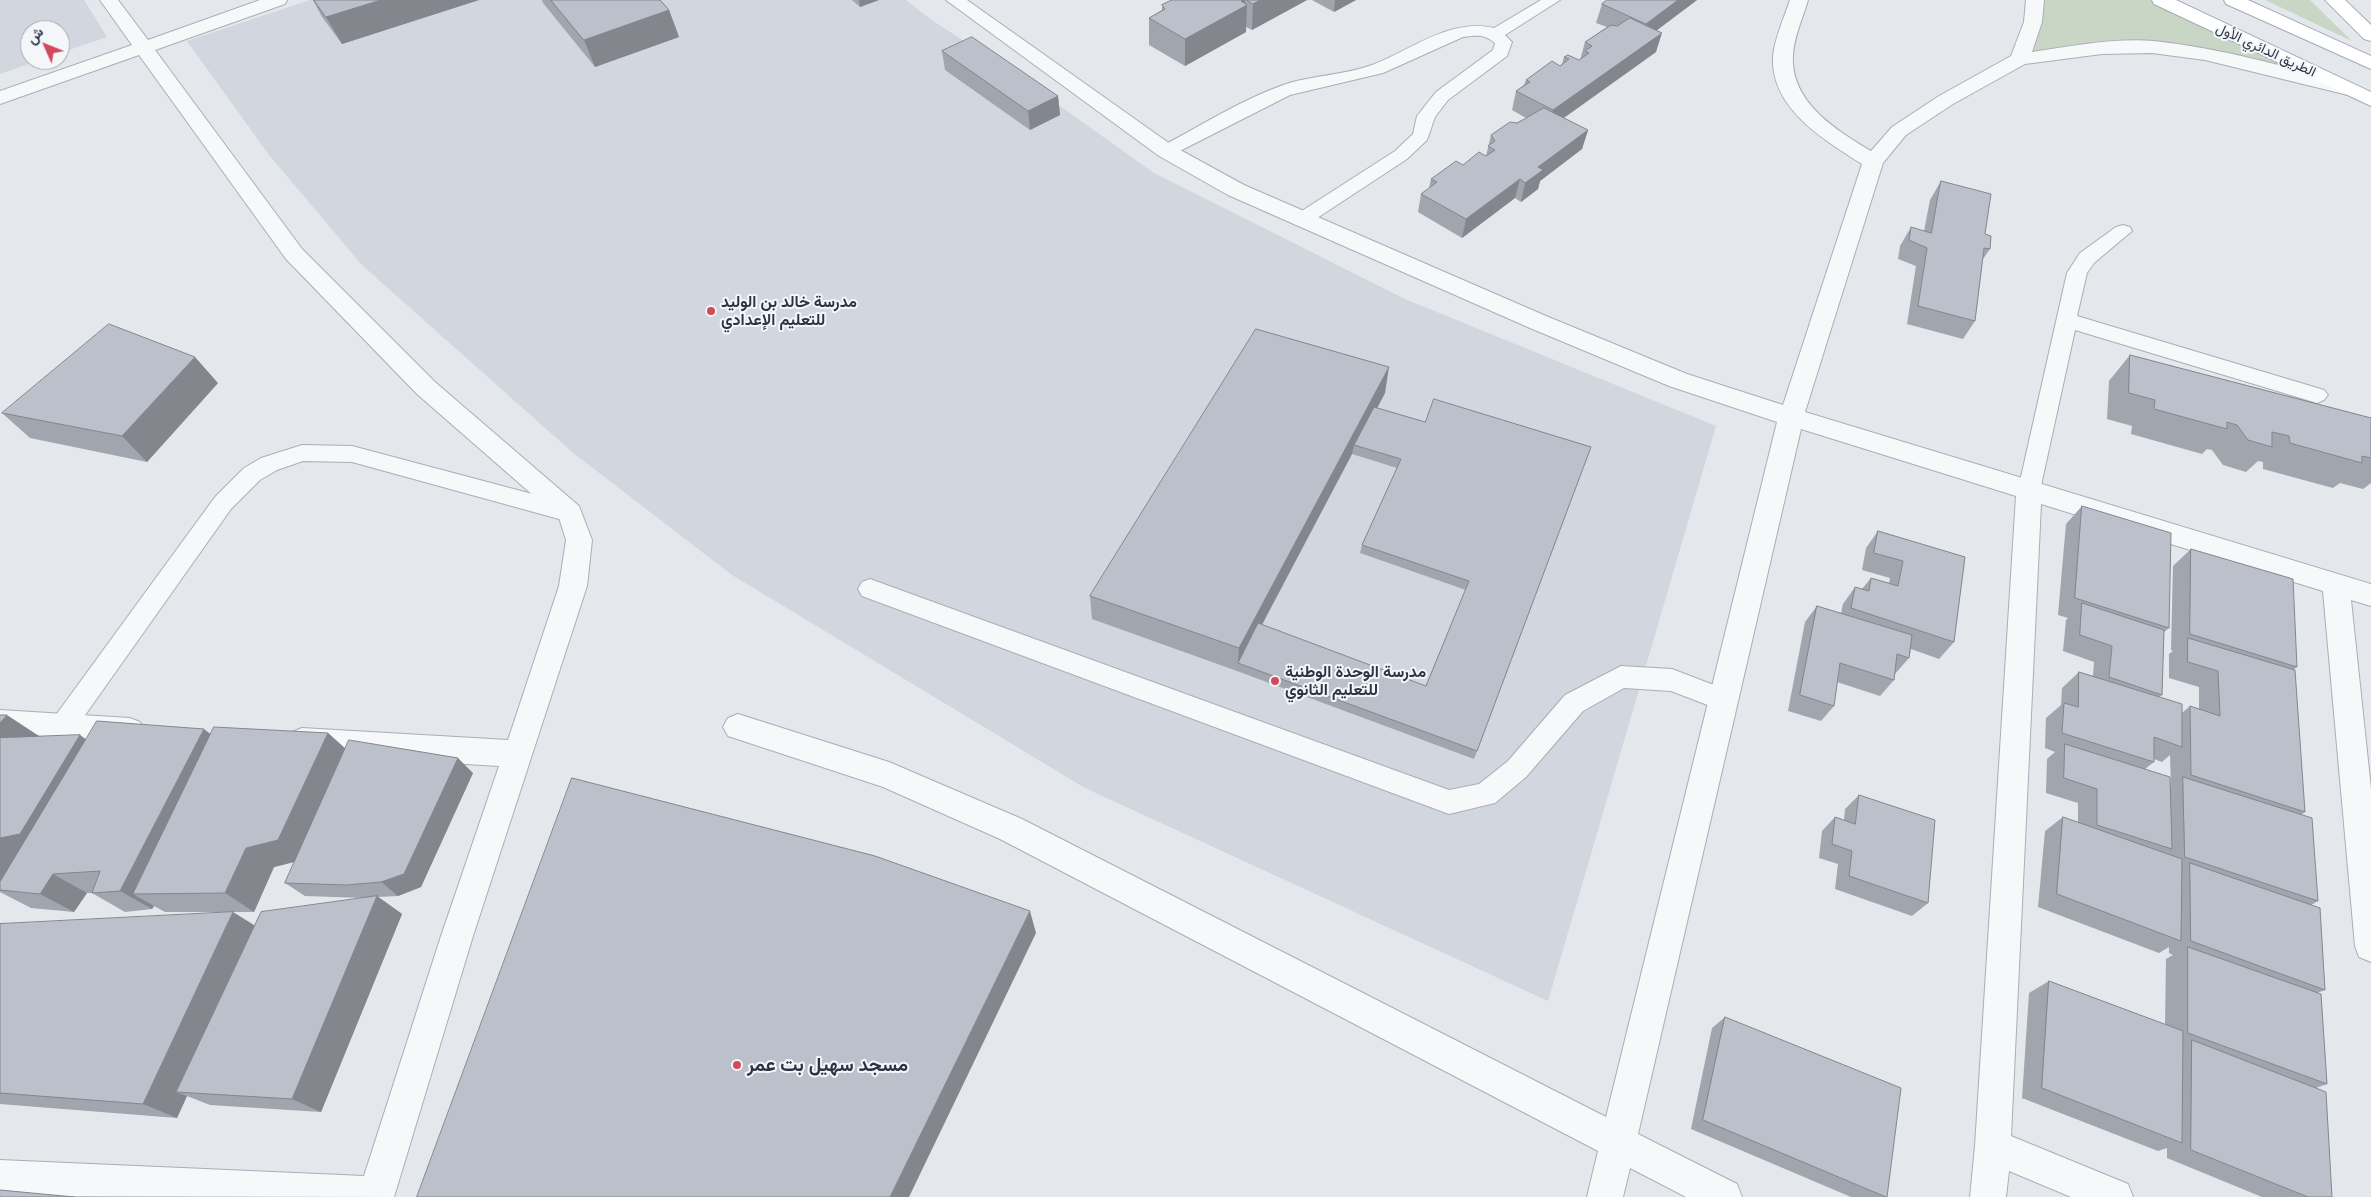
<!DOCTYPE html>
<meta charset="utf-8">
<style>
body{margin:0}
#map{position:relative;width:2371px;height:1197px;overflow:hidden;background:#e4e7ec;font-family:"Golos Text",Vazirmatn,sans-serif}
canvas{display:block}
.north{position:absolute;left:20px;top:20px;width:50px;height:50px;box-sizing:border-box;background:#f4f6f9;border:1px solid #a4a8b1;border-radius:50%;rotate:314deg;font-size:14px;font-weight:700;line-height:20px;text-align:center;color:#2b3445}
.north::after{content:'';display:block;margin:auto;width:18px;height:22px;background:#d1495b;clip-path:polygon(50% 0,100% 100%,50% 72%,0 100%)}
</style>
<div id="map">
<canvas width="2371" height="1197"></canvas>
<div class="north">ش</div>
</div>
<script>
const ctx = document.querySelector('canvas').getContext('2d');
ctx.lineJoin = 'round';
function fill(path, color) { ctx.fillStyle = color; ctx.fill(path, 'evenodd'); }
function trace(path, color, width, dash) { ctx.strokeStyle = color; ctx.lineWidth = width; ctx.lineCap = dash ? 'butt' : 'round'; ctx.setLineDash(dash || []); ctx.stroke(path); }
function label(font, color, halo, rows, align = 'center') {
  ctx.font = font + ' "Golos Text",Vazirmatn,sans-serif'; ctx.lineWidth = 4; ctx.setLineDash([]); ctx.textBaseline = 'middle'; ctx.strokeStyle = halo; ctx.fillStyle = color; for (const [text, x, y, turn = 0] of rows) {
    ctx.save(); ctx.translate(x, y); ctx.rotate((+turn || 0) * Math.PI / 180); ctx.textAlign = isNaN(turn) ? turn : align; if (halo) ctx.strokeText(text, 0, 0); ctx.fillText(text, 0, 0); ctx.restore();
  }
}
fill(new Path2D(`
 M 0,0 L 84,0 L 107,37 L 60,53 L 60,30 L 30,30 L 30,60 L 40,60 L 0,74 Z
 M 310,0 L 906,0 L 933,21 L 1005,67 L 1154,173 L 1405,299 L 1716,426 L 1548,1001 L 1085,788 L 732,575 L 572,452 L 362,265 L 269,155 L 187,41 Z`), '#d2d6de');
fill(new Path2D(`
 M 2038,0 L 2161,0 L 2346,88 L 2149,46 L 2022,58 Z
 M 2265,0 L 2310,0 L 2352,41 Z`), '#c9d6c5');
const lane = new Path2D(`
 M 1541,0 L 1560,0 L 1505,35 L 1512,42 L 1507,56 L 1448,100 L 1435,117 L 1427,140 L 1407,159 L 1308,224 L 1301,226 L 1294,224 L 1292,220 L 1294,216 L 1395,151 L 1413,134 L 1417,116 L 1436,92 L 1493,50 L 1495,43 C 1484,34 1477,35 1463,37 L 1383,73 L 1290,95 L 1172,155 L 1160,155 L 1157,151 L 1160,147 C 1201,126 1242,99 1286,84 C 1314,75 1345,75 1372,65 C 1412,50 1449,18 1494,28 Z
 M 2123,225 L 2130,227 L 2132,231 L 2094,263 L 2087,273 L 2077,316 L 2324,390 L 2328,395 L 2324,400 L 2317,403 L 2075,330 L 2040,490 L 2037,496 L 2029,499 L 2021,496 L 2018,490 L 2067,273 L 2080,253 L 2116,227 Z
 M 302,445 L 352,446 L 570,504 L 578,507 L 581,513 L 578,519 L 570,522 L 352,462 L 303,461 L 277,470 L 260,480 L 231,509 L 71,735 L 62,738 L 53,735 L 49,727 L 53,719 L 215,497 L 244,468 L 261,458 Z
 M 870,579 L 1449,790 L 1479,784 L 1508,761 L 1565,695 L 1621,666 L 1672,669 L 1732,692 L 1736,700 L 1732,708 L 1723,711 L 1671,691 L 1624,688 L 1583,711 L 1526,777 L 1495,803 L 1449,814 L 862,596 L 858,589 L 862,582 Z`);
const street = new Path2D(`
 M 100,0 L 118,0 L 148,40 L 260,0 L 287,0 L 285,4 L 155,50 L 302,249 L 435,382 L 579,506 L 592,540 L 587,586 L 473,936 L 394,1197 L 0,1196 L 0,1160 L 364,1176 L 441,936 L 499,766 L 302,754 L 292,750 L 287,741 L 292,732 L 302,728 L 508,740 L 559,586 L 566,540 L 559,518 L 417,394 L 286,259 L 139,55 L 0,104 L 0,91 L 132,45 Z
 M 946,0 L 967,0 L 1173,146 L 1244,185 L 1546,316 L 1687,374 L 1783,405 L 1862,164 C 1824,140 1770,108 1773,56 C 1775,37 1784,18 1790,0 L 1808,0 C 1803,18 1794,36 1793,55 C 1790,102 1836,130 1871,151 L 1892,127 L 1939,96 L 2011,56 L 2024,22 L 2026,0 L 2044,0 L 2042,22 L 2032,52 C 2072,46 2114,38 2154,41 C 2222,48 2289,68 2355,85 L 2358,89 L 2355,93 L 2348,95 L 2205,60 L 2152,53 L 2102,54 L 2025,64 L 1953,104 L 1906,135 L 1883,163 L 1805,412 L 2371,584 L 2371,606 L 2351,600 L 2371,789 L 2371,962 L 2359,957 L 2355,946 L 2323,591 L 2041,504 L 2011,1136 L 2128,1184 L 2133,1197 L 2071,1197 L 2009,1171 L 2006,1197 L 1970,1197 L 1975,1146 L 2016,496 L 1801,429 L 1638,1134 L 1737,1184 L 1742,1197 L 1686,1197 L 1630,1168 L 1623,1197 L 1587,1197 L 1598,1151 L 1000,839 L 883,787 L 728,736 L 723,727 L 728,718 L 738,714 L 889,762 L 1022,819 L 1606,1117 L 1777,422 L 1669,386 L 1530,328 L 1228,195 L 1159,156 Z
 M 0,710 L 130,718 L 140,722 L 145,731 L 140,740 L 130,744 L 0,736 Z`);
const secondary = new Path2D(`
 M 2325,0 L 2345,0 L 2371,25 L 2371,41 L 2364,39 Z`);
const primary = new Path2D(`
 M 2152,0 L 2176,0 L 2371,92 L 2371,106 L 2154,4 Z
 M 2224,0 L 2248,0 L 2371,56 L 2371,69 L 2226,4 Z`);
trace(lane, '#a9aeb7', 2);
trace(street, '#a9aeb7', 2);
trace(secondary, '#a9aeb7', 2);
trace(primary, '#a3abb8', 2);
fill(lane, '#f7f8fa');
fill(street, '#f7f8fa');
fill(secondary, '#fff');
fill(primary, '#fff');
fill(new Path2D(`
 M 313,0 L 479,0 L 342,44 L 322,17 Z
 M 542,0 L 660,0 L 669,10 L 679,37 L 595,67 L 543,3 Z
 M 852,0 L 879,0 L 860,7 Z
 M 1172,0 L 1307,0 L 1252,30 L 1246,27 L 1246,32 L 1185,66 L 1149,45 L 1149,18 L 1162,10 L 1162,5 Z
 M 1312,0 L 1356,0 L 1334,12 Z
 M 1607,0 L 1697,0 L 1657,30 L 1656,52 L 1564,118 L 1588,130 L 1582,149 L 1540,181 L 1538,189 L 1521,202 L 1515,198 L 1462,238 L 1418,212 L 1421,194 L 1429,188 L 1431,179 L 1463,165 L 1486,156 L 1491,135 L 1526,118 L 1512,110 L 1516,91 L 1524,85 L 1526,80 L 1560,66 L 1562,64 L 1564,57 L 1579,60 L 1580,60 L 1585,42 L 1607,27 L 1596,23 L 1602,4 Z
 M 942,51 L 1058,96 L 1060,115 L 1030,130 L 945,70 Z
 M 1941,181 L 1985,234 L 1990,249 L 1983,259 L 1975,321 L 1963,339 L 1907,324 L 1916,266 L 1898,259 L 1900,246 L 1911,227 L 1924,231 L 1930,200 Z
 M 2130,355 L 2371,418 L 2371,483 L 2363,489 L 2340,483 L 2333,488 L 2263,469 L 2263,462 L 2258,461 L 2246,472 L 2223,465 L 2212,450 L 2207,449 L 2202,454 L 2131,434 L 2132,426 L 2107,419 L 2109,381 Z
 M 218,383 L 147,462 L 30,438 L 2,413 Z
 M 1385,393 L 1377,408 L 1425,422 L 1591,447 L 1474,759 L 1237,671 L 1092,619 L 1090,596 ZM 1352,454 L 1397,468 L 1362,545 L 1360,553 L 1466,590 L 1426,686 L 1262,625 Z
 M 2082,506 L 2169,628 L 2164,632 L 2162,695 L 2159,697 L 2182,713 L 2190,706 L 2199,709 L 2199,687 L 2169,678 L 2169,654 L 2173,651 L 2171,650 L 2173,566 L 2191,549 L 2297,667 L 2293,670 L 2305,812 L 2301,815 L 2318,901 L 2311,905 L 2325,990 L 2317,993 L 2327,1084 L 2316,1088 L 2332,1197 L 2262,1197 L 2167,1158 L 2167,1148 L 2158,1151 L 2022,1098 L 2029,993 L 2049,981 L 2165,1025 L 2166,959 L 2173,955 L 2169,953 L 2169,947 L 2159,953 L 2038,907 L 2045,831 L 2063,817 L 2078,822 L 2078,803 L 2046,793 L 2047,759 L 2055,752 L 2045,748 L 2046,718 L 2061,705 L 2062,688 L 2079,672 L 2093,676 L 2094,662 L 2063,651 L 2066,620 L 2068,618 L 2058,615 L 2066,524 ZM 2170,755 L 2171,786 L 2170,787 L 2145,769 L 2154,762 L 2154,759 L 2162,762 Z
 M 1878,531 L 1965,557 L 1954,642 L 1939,659 L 1911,649 L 1909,658 L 1895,674 L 1894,674 L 1894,680 L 1880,696 L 1837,682 L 1834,706 L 1821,721 L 1788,711 L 1805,622 L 1817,606 L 1841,613 L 1843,604 L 1855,587 L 1862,589 L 1871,578 L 1889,583 L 1890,578 L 1862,570 L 1866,548 Z
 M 0,715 L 39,736 L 86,739 L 211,734 L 328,733 L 345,748 L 473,773 L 421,887 L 398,896 L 378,897 L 402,914 L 321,1112 L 210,1105 L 187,1096 L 177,1118 L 0,1104 L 0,924 L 255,925 L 364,898 L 305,896 L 285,883 L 295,862 L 274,867 L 254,912 L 165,912 L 154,906 L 152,909 L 125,912 L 92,893 L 87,893 L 74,912 L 31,908 L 0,892 Z
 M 1859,795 L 1928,903 L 1912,916 L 1835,889 L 1838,864 L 1819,858 L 1822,831 L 1835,817 L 1844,820 L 1845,809 Z
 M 1725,1017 L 1887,1197 L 1851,1197 L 1691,1129 L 1712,1028 Z`), '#a1a5ae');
fill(new Path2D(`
 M 381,0 L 479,0 L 342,44 L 326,17 Z
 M 859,0 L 879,0 L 860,7 Z
 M 1243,0 L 1245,0 L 1245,6 L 1247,5 L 1246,32 L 1185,66 L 1185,39 Z
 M 1260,0 L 1307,0 L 1252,30 L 1253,4 Z
 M 1335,0 L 1356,0 L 1334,12 Z
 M 1678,0 L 1697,0 L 1640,43 L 1646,24 Z
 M 669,10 L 679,37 L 595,67 L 584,40 Z
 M 1662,33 L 1656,52 L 1548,129 L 1553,110 Z
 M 1058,96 L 1060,115 L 1030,130 L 1028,111 Z
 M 1588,130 L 1582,149 L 1540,181 L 1538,189 L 1521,202 L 1525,183 L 1538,167 Z
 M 1520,179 L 1515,198 L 1462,238 L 1466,219 Z
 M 195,357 L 218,383 L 147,462 L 122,436 Z
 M 1389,367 L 1385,393 L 1357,446 L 1354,445 L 1352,454 L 1241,664 L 1238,663 L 1239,648 Z
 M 7,715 L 39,736 L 0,745 L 0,723 Z
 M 204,729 L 232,751 L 133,894 L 154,906 L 152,909 L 120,891 Z
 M 328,733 L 352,755 L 305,859 L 274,867 L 254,912 L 225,893 L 246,848 Z
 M 80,735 L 111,757 L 0,890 L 0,838 Z
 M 458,758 L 473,773 L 421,887 L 398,896 L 381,882 Z
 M 53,874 L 87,893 L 74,912 L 40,894 Z
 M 377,896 L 402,914 L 321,1112 L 292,1099 Z
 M 1030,911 L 1036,933 L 909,1197 L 890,1197 Z
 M 233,912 L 262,930 L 176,1092 L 187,1096 L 177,1118 L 143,1104 Z`), '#83868d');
const building = new Path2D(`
 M 314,0 L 381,0 L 326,17 Z
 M 551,0 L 660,0 L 669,10 L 584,40 Z
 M 1172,0 L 1243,0 L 1241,1 L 1247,5 L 1185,39 L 1149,18 L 1165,9 L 1162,5 Z
 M 1247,0 L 1260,0 L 1253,4 Z
 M 1607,0 L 1678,0 L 1646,24 L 1602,4 Z
 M 1630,18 L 1662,33 L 1553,110 L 1516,91 L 1530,82 L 1526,80 L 1552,61 L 1560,66 L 1569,59 L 1564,57 L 1568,55 L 1579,60 L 1589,53 L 1585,51 L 1592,46 L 1585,42 L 1611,25 L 1617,26 Z
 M 972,37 L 1058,96 L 1028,111 L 942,51 Z
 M 1544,108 L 1588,130 L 1538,167 L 1543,170 L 1525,183 L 1520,179 L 1466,219 L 1421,194 L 1437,182 L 1431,179 L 1456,161 L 1463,165 L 1479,152 L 1486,156 L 1495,150 L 1488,146 L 1495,141 L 1491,135 L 1510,122 L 1517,123 Z
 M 1941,181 L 1991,194 L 1985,234 L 1991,236 L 1990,249 L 1984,248 L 1975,321 L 1918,306 L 1927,248 L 1909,240 L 1911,227 L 1931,233 Z
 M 109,324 L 195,357 L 122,436 L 2,413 Z
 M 1256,329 L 1389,367 L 1239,648 L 1090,596 Z
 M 2130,355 L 2371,418 L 2371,458 L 2362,456 L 2362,463 L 2290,443 L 2289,436 L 2272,432 L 2272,447 L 2248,440 L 2237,425 L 2227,422 L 2227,429 L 2154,409 L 2155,400 L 2129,393 Z
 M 1434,399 L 1591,447 L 1477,751 L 1238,663 L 1258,623 L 1426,686 L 1469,581 L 1362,545 L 1401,459 L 1354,445 L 1374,407 L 1425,422 Z
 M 2082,506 L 2171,533 L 2169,628 L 2075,598 Z
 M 1878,531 L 1965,557 L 1954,642 L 1851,608 L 1855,587 L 1869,591 L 1871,578 L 1898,586 L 1903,561 L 1874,553 Z
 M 2191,549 L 2293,579 L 2297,667 L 2190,634 Z
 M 2082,603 L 2164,630 L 2162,695 L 2109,677 L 2112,646 L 2080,635 Z
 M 1817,606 L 1912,635 L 1909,658 L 1897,654 L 1894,680 L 1840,663 L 1834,706 L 1800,695 Z
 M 2188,638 L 2295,670 L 2305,812 L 2191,775 L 2190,706 L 2220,716 L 2218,671 L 2188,662 Z
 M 2079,672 L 2182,704 L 2182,747 L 2154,737 L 2154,762 L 2062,733 L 2064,703 L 2078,707 Z
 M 0,715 L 7,715 L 0,723 Z
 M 97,721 L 204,729 L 120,891 L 92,893 L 100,871 L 53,874 L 40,894 L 0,890 L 0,882 Z
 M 214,727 L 328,733 L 278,840 L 246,848 L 225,893 L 133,894 Z
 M 80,735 L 20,834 L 0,838 L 0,738 Z
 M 349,740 L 458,758 L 404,874 L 381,882 L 347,885 L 285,883 Z
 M 2065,744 L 2170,777 L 2172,849 L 2097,825 L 2097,789 L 2064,778 Z
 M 2183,777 L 2312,818 L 2318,901 L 2185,857 Z
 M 572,778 L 875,856 L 1030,911 L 890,1197 L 417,1197 Z
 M 1859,795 L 1935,820 L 1928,903 L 1849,876 L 1852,851 L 1832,844 L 1835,817 L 1855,824 Z
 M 2063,817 L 2182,859 L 2181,941 L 2057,894 Z
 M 2190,863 L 2320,908 L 2325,990 L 2191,941 Z
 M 377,896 L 292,1099 L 176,1092 L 261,912 Z
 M 233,912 L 143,1104 L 0,1093 L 0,924 Z
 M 2188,947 L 2321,994 L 2327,1084 L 2188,1033 Z
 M 2049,981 L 2183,1031 L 2182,1143 L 2042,1088 Z
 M 1725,1017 L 1901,1088 L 1887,1197 L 1886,1197 L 1703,1120 Z
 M 2192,1040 L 2326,1092 L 2332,1197 L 2308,1197 L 2191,1150 Z
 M 0,1190 L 74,1197 L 0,1197 Z`);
fill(building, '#bbc0ca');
trace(building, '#83868d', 1);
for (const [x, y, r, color] of [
 [711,311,5,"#d1495b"],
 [1275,681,5,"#d1495b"],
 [737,1065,5,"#d1495b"]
]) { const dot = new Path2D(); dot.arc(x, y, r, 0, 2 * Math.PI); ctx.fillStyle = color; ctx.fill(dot); trace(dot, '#f4f6f9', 2); }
label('14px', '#2b3445', '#f4f6f9', [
 ["الطريق الدائري الأول",2266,50,25]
]);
label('bold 16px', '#2b3445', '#f4f6f9', [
 ["مدرسة خالد بن الوليد",721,302],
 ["للتعليم الإعدادي",721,320],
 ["مدرسة الوحدة الوطنية",1285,672],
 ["للتعليم الثانوي",1285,690]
], 'left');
label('bold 19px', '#2b3445', '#f4f6f9', [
 ["مسجد سهيل بت عمر",747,1065]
], 'left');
</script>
